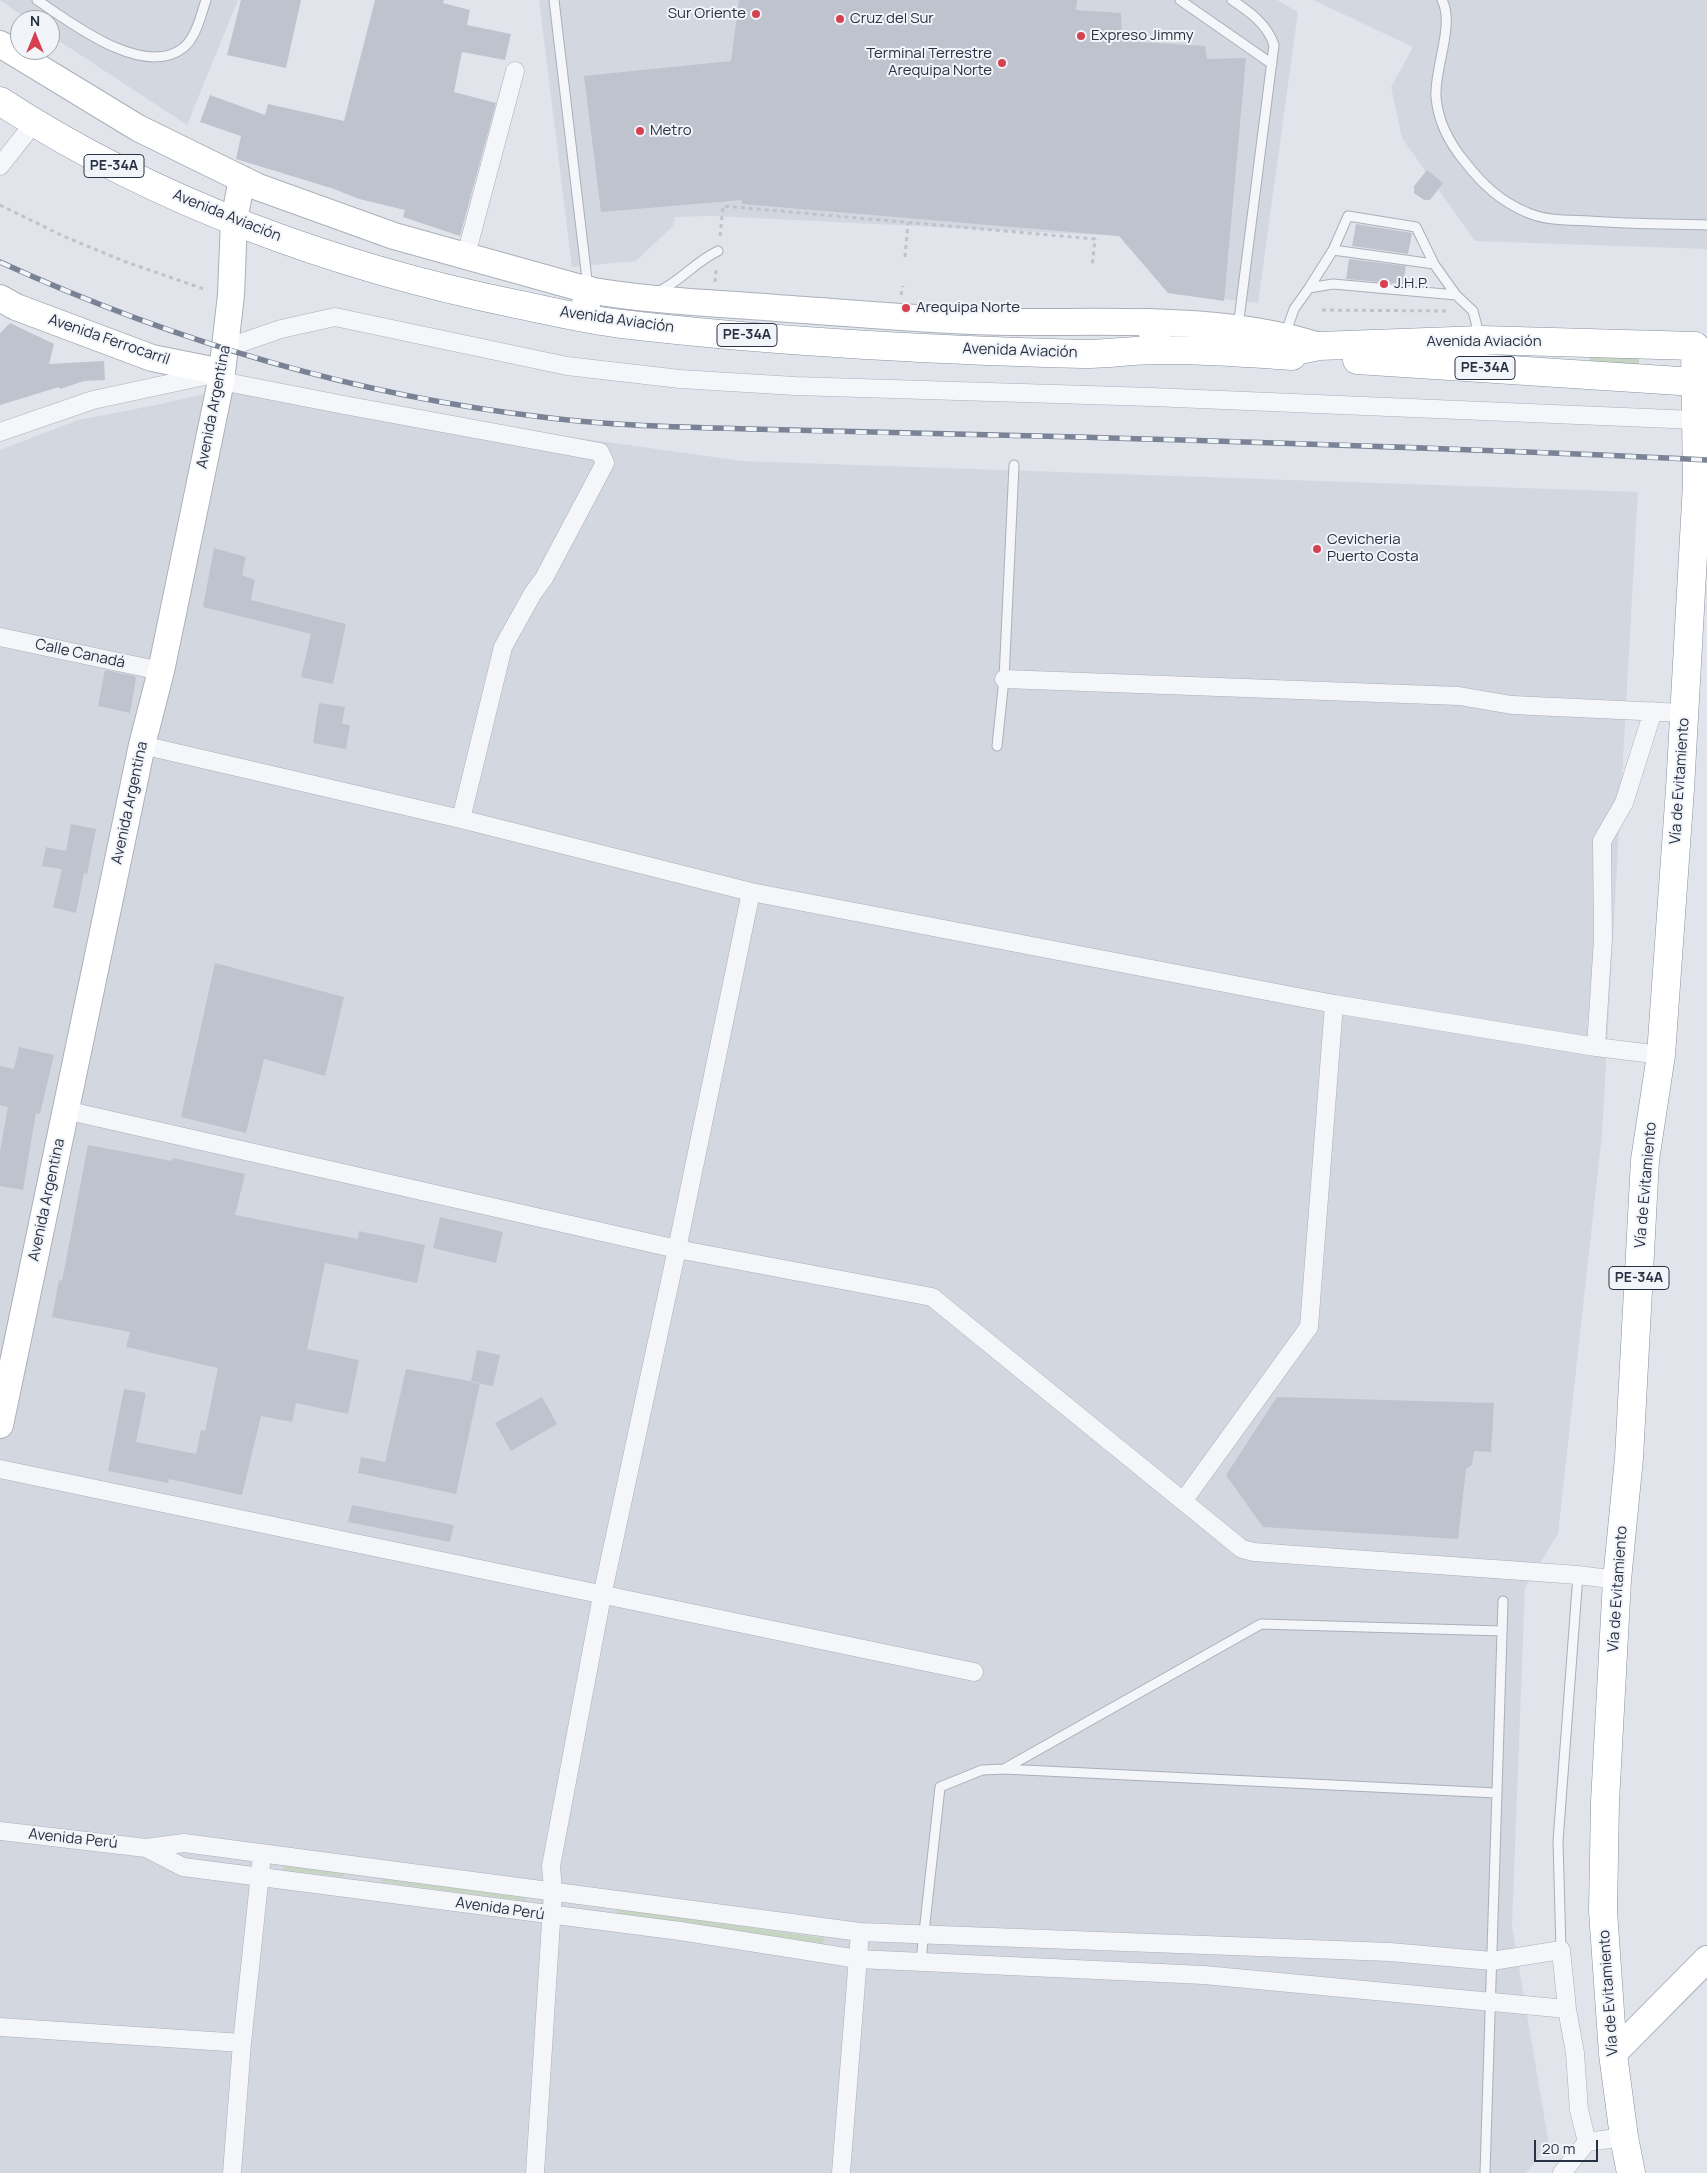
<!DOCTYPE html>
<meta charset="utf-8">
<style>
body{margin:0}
#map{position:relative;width:1707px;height:2173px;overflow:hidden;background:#e1e5eb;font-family:Manrope,sans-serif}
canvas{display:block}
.north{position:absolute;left:10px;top:10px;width:50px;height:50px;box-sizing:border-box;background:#f1f4f8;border:1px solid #a1a6b0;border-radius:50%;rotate:0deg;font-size:14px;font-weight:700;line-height:20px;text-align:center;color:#293144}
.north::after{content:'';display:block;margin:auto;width:18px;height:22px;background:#d54150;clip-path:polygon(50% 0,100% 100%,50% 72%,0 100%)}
.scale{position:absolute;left:1534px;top:2140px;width:64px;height:22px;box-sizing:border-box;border:2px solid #293144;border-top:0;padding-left:6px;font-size:15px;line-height:18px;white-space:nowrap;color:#293144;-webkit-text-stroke:4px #f1f4f8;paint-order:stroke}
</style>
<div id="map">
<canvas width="1707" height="2173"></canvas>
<div class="north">N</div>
<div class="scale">20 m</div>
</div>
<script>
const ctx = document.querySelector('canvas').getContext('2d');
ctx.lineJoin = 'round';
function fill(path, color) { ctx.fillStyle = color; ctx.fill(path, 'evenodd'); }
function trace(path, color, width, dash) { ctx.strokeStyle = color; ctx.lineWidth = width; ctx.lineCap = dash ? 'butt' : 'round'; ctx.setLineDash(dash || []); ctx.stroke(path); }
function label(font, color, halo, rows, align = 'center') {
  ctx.font = font + ' Manrope,sans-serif'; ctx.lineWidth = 4; ctx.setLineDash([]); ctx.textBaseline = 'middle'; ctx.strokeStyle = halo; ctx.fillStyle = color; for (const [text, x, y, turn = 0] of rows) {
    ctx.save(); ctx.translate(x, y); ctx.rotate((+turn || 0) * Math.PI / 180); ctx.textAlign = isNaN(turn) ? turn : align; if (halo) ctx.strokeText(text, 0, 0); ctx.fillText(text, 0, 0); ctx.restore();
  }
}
fill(new Path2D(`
 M 0,0 L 238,0 L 187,125 L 50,35 L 50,20 L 28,20 Z
 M 539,0 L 1277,0 L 1298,12 L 1258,303 L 1168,293 L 1119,236 L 712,216 L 675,217 L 673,226 L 636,261 L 572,267 Z
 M 1313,0 L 1707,0 L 1707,249 L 1475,241 L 1402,138 L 1391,87 L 1413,47 Z
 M 242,385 L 344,405 L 742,461 L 1638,492 L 1602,1134 L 1558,1534 L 1525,1588 L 1512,1926 L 1549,2145 L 1526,2173 L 0,2173 L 0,450 L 78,420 L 156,405 Z`), '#d3d7e0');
fill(new Path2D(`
 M 1590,355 L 1639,357 L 1639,369 L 1590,367 Z
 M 284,1864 L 345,1871 L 344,1877 L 283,1870 Z
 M 383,1876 L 526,1895 L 525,1901 L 382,1882 Z
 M 617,1909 L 824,1938 L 823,1946 L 742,1932 L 617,1915 Z`), '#c6d5c2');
fill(new Path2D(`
 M 241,0 L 301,0 L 286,68 L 227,55 Z
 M 375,0 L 444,0 L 443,3 L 470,10 L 467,25 L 511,34 L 505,60 L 462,52 L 454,92 L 496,103 L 460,236 L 403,217 L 405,210 L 359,199 L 334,189 L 236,159 L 241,136 L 200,122 L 210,95 L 265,115 L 268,104 L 344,121 Z
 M 739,0 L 1077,0 L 1076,10 L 1121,13 L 1122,41 L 1205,46 L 1207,59 L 1246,58 L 1224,301 L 1168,293 L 1119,236 L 742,204 L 742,200 L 601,212 L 584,76 L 731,61 Z
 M 1427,170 L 1443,183 L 1430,200 L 1424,200 L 1414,193 L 1414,186 Z
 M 1356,224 L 1412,233 L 1408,254 L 1352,246 Z
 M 1349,259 L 1406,266 L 1403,284 L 1346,279 Z
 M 10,323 L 54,344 L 49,364 L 104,361 L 105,380 L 84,381 L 60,389 L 59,387 L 0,405 L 0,333 Z
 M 214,548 L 246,557 L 242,575 L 255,580 L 251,600 L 346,624 L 333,684 L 301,677 L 311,634 L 203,607 Z
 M 105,670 L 134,676 L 136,678 L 130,713 L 98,706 Z
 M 319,703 L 345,707 L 342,724 L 350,725 L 346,749 L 313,743 Z
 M 71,824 L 96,829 L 87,874 L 84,873 L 76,913 L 53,907 L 62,869 L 42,866 L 46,847 L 66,851 Z
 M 215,963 L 344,997 L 325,1076 L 264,1059 L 246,1133 L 181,1117 Z
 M 19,1047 L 54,1055 L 40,1114 L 36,1113 L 23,1190 L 0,1186 L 0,1151 L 8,1107 L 0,1105 L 0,1066 L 14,1069 Z
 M 88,1145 L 172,1161 L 173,1158 L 245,1174 L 235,1215 L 358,1239 L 359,1231 L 425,1245 L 417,1283 L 325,1263 L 307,1349 L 359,1360 L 348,1414 L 296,1403 L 292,1422 L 261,1416 L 242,1495 L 169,1479 L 168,1483 L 108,1471 L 124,1389 L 146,1393 L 136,1442 L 196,1454 L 201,1430 L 205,1431 L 218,1368 L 126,1347 L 130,1332 L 52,1317 L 59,1280 L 62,1281 Z
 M 440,1217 L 503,1232 L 496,1263 L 433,1248 Z
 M 477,1350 L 500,1355 L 493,1386 L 471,1382 Z
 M 406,1369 L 480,1383 L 456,1494 L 358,1473 L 361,1457 L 385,1462 Z
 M 542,1397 L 557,1424 L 511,1451 L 495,1423 Z
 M 1277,1397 L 1494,1403 L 1491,1452 L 1474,1451 L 1472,1465 L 1466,1469 L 1458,1539 L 1263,1527 L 1226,1475 Z
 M 352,1505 L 454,1525 L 450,1542 L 348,1522 Z`), '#bec3ce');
const lane = new Path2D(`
 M 37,0 C 70,22 143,79 183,48 C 196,38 201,15 206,0
 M 554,0 L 588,288
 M 1180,0 L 1272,64
 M 1232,0 C 1250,12 1267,24 1274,45 L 1238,327
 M 1442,0 C 1455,25 1434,69 1436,97 C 1438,121 1450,144 1465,162 C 1482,184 1500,201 1526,212 C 1545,221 1569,220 1589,221 C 1629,224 1668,224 1707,225
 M 1333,250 L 1348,216 L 1416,227 L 1434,264
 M 1309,288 L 1333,250 L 1434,264 L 1456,295
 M 659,291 C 681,281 696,261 718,251
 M 1285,335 L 1294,309 L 1309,288 L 1333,284 L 1456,295 L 1473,311 L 1480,338
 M 997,746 L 1004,679 L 1014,465
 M 1004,1769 L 1496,1793
 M 1561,1950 L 1558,1841 L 1578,1575
 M 921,1960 L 940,1787 L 982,1770 L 1004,1769 L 1261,1624 L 1502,1631
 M 1485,2173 L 1503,1601`);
const street = new Path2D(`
 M 0,166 L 34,123
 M 466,255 L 515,71
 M 226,348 L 281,329 L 335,317 L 567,366 L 680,379 L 795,386 L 1152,397 L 1695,420
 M 221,381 L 344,405 L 600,452 L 605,463 L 544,578 L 533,593 L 503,647 L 461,819
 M 0,432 L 93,400 L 214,374
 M 0,637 L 161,671
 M 1004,679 L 1459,696 L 1512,705 L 1684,713
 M 142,745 L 461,819 L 751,892 L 1334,1004 L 1596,1047 L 1661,1055
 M 1596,1047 L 1603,939 L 1602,841 L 1624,803 L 1653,711
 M 65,1110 L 677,1249 L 932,1297 L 1242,1549 L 1254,1552 L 1578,1575 L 1617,1580
 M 0,1469 L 974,1672
 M 1184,1500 L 1309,1327 L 1334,1004
 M 0,1831 L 146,1848 L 184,1843 L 860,1932 L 1390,1952 L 1492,1961 L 1561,1950 L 1567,2009 L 1575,2053 L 1579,2110 L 1587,2142
 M 146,1848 L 183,1867 L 680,1931 L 858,1959 L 1204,1975 L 1567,2009
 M 0,2027 L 242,2043
 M 232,2173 L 242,2043 L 261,1864
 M 535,2173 L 553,1891 L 551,1866 L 602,1596 L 677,1249 L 751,892
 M 841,2173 L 860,1932
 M 1562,2173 L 1587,2142 L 1624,2137`);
const secondary = new Path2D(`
 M 0,44 L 138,128 L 258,187 L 394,236 L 588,290 C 650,301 714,303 776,308 C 854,313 932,321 1011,322 C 1112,323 1221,315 1319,346
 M 0,298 L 16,307 L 152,358 L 222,372
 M 0,1425 L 142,745 L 161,671 L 221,381 L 231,295 L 234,220 L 242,179
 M 1613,2054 L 1707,1959`);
const highway = new Path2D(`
 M 0,101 C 155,202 335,267 516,304 C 551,311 586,320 622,324 C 775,342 930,350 1084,354 C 1109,354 1133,350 1158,350 C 1202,349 1248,353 1292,356
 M 584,317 L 588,290
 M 1149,323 L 1160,349
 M 1275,355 L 1319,346 L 1481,340 L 1695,346 L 1697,484 L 1680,789 L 1661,1055 L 1645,1160 L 1629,1458 L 1617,1580 L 1605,1802 L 1603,1911 L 1613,2054 L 1624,2137 L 1631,2173
 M 1357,360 L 1695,382`);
trace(lane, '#aaafb9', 11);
trace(street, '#aaafb9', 19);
trace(secondary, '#aaafb9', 28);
trace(highway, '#8891a2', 29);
trace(new Path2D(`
 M 0,205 L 63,236 L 126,262 L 207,290
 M 720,236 L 723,206 L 1095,239 L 1092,267
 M 905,257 L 908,223
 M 715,282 L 716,270
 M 901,295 L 903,286
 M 1322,310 L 1446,311`), '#bfc3ca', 3, [4, 4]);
trace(lane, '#f4f6f9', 9);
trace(street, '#f4f6f9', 18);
trace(secondary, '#fff', 26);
trace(highway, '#fff', 28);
const rail = new Path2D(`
 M 0,262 C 171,340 355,395 542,417 C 611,426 681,427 750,429 C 846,432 942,434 1037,436 C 1261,442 1484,449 1707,460`);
trace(rail, '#7a8395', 5.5);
trace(rail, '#f1f4f8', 4, [11]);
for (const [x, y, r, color] of [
 [756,14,5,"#d54150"],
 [840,19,5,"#d54150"],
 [1081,36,5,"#d54150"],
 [1002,63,5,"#d54150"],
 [640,131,5,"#d54150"],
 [1384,284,5,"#d54150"],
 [906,308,5,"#d54150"],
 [1317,549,5,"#d54150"]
]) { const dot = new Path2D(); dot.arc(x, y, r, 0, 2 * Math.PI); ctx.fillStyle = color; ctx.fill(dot); trace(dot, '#f1f4f8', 2); }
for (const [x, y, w] of [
 [114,166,60],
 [747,335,60],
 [1485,368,60],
 [1639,1278,60]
]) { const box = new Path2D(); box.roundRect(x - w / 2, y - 11.5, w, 23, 4); ctx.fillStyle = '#f1f4f8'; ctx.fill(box); trace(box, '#293144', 1); }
label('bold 14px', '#293144', null, [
 ["PE-34A",114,166],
 ["PE-34A",747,335],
 ["PE-34A",1485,368],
 ["PE-34A",1639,1278]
]);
label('15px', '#293144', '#f1f4f8', [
 ["Sur Oriente",746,14,"right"],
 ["Cruz del Sur",850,19],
 ["Expreso Jimmy",1091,36],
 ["Terminal Terrestre",992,54,"right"],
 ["Arequipa Norte",992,71,"right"],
 ["Metro",650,131],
 ["J.H.P.",1394,284],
 ["Arequipa Norte",916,308],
 ["Cevicheria",1327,540],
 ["Puerto Costa",1327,557]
], 'left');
label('15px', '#293144', '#f1f4f8', [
 ["Avenida Aviación",227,216,22],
 ["Avenida Aviación",617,320,8],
 ["Avenida Ferrocarril",109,340,19],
 ["Avenida Aviación",1484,342],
 ["Avenida Aviación",1020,351,2],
 ["Avenida Argentina",214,407,-79],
 ["Calle Canadá",80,654,12],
 ["Vía de Evitamiento",1680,781,-86],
 ["Avenida Argentina",130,803,-78],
 ["Vía de Evitamiento",1646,1185,-85],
 ["Avenida Argentina",47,1200,-78],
 ["Vía de Evitamiento",1618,1589,-86],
 ["Avenida Perú",73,1839,6],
 ["Avenida Perú",500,1909,8],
 ["Vía de Evitamiento",1609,1993,-94]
]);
</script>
